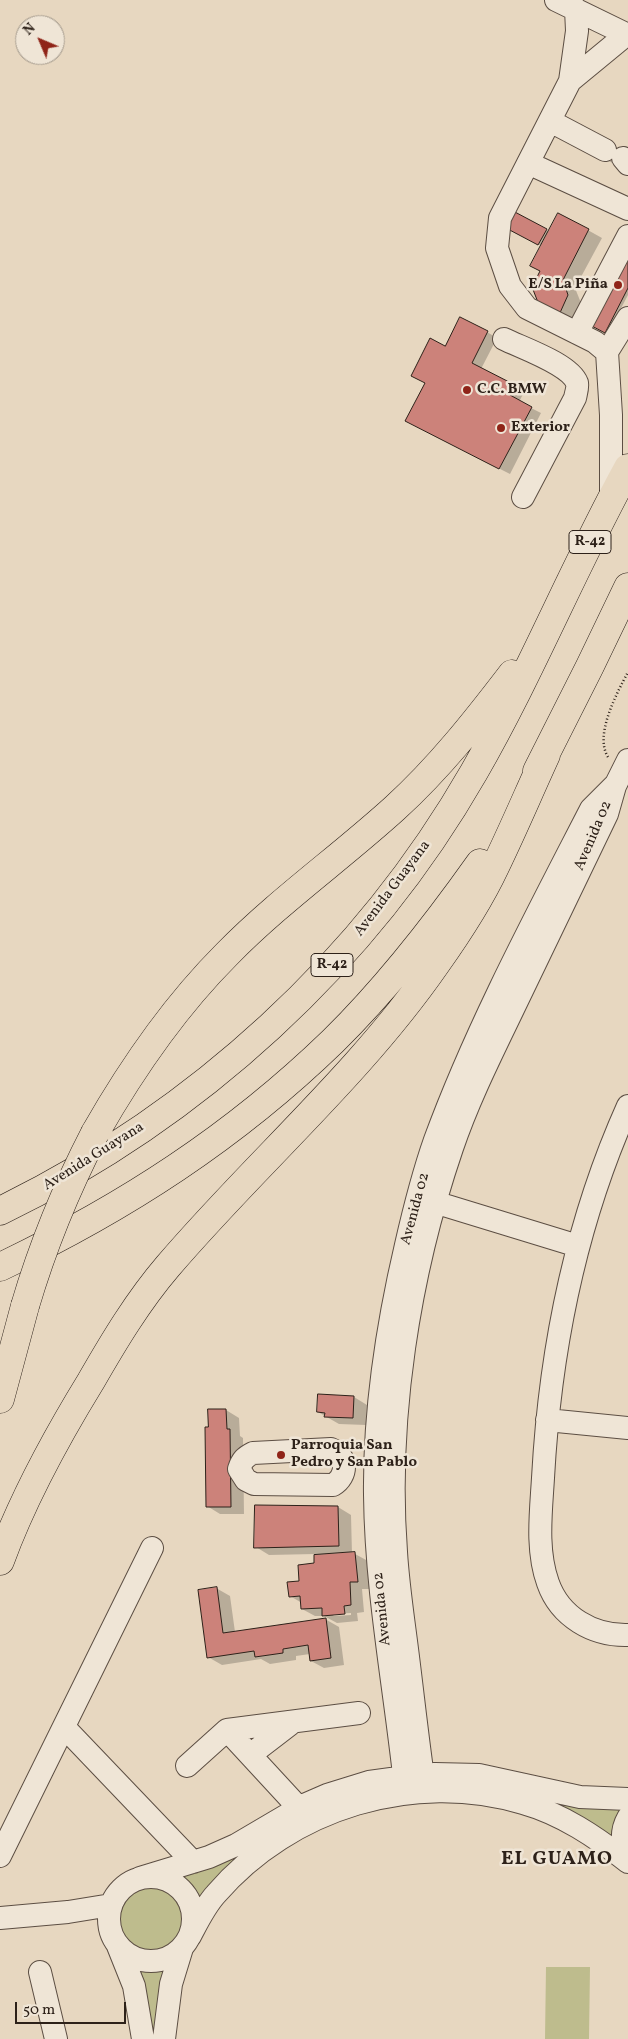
<!DOCTYPE html>
<meta charset="utf-8">
<style>
body{margin:0}
#map{position:relative;width:628px;height:2039px;overflow:hidden;background:#e7d7c0;font-family:Vollkorn,serif}
canvas{display:block}
.north{position:absolute;left:15px;top:15px;width:50px;height:50px;box-sizing:border-box;background:#efe5d6;border:1px solid #a1978a;border-radius:50%;rotate:315deg;font-size:14px;font-weight:700;line-height:20px;text-align:center;color:#2d2119}
.north::after{content:'';display:block;margin:auto;width:18px;height:22px;background:#8f2418;clip-path:polygon(50% 0,100% 100%,50% 72%,0 100%)}
.scale{position:absolute;left:15px;top:2002px;width:111px;height:22px;box-sizing:border-box;border:2px solid #2d2119;border-top:0;padding-left:6px;font-size:15px;line-height:18px;white-space:nowrap;color:#2d2119;-webkit-text-stroke:4px #efe5d6;paint-order:stroke}
</style>
<div id="map">
<canvas width="628" height="2039"></canvas>
<div class="north">N</div>
<div class="scale">50 m</div>
</div>
<script>
const ctx = document.querySelector('canvas').getContext('2d');
ctx.lineJoin = 'round';
function fill(path, color) { ctx.fillStyle = color; ctx.fill(path, 'evenodd'); }
function trace(path, color, width, dash) { ctx.strokeStyle = color; ctx.lineWidth = width; ctx.lineCap = dash ? 'butt' : 'round'; ctx.setLineDash(dash || []); ctx.stroke(path); }
function label(font, color, halo, rows, align = 'center') {
  ctx.font = font + ' Vollkorn,serif'; ctx.lineWidth = 5; ctx.setLineDash([]); ctx.textBaseline = 'middle'; ctx.strokeStyle = halo; ctx.fillStyle = color; for (const [text, x, y, turn = 0] of rows) {
    ctx.save(); ctx.translate(x, y); ctx.rotate((+turn || 0) * Math.PI / 180); ctx.textAlign = isNaN(turn) ? turn : align; if (halo) ctx.strokeText(text, 0, 0); ctx.fillText(text, 0, 0); ctx.restore();
  }
}
fill(new Path2D(`
 M 462,1119 L 397,1422 L 422,1775 L 628,1799 L 608,1847 L 467,1792 L 315,1819 L 203,1912 L 164,2039 L 143,2039 L 118,1946 C 101,1917 108,1892 140,1878 L 404,1777 L 375,1518 Z
 M 546,1967 L 590,1967 L 589,2039 L 545,2039 Z`), '#bebc8d');
fill(new Path2D(`
 M 609,144 L 628,152 L 622,167 L 606,160 Z
 M 513,212 L 550,232 L 559,214 L 602,238 L 575,288 L 581,303 L 572,321 L 554,312 L 542,271 L 542,246 L 506,226 Z
 M 628,253 L 628,295 L 608,333 L 591,325 Z
 M 487,332 L 497,338 L 481,369 L 524,392 L 519,402 L 541,413 L 510,474 L 417,427 L 446,347 Z
 M 319,1395 L 354,1397 L 367,1405 L 366,1425 L 339,1424 L 318,1412 Z
 M 226,1410 L 239,1418 L 240,1436 L 243,1438 L 244,1514 L 220,1514 L 207,1506 L 209,1428 Z
 M 338,1507 L 351,1515 L 352,1554 L 355,1554 L 368,1561 L 370,1589 L 362,1589 L 364,1612 L 357,1613 L 358,1621 L 337,1623 L 324,1616 L 315,1616 L 302,1609 L 302,1603 L 290,1596 L 316,1565 L 315,1554 L 269,1555 L 256,1547 ZM 351,1613 L 351,1615 L 334,1616 L 331,1614 Z
 M 216,1588 L 230,1596 L 235,1632 L 325,1619 L 339,1627 L 344,1665 L 324,1668 L 311,1661 L 310,1654 L 296,1656 L 296,1660 L 270,1664 L 261,1659 L 222,1665 L 208,1657 Z`), '#0003');
const building = new Path2D(`
 M 513,211 L 547,229 L 538,245 L 504,227 Z
 M 558,213 L 589,229 L 563,280 L 568,295 L 559,315 L 539,305 L 532,287 L 540,271 L 530,266 Z
 M 628,251 L 628,288 L 605,333 L 590,325 Z
 M 460,317 L 488,331 L 472,363 L 515,385 L 510,395 L 532,407 L 499,469 L 405,421 L 425,383 L 411,376 L 430,338 L 445,346 Z
 M 318,1394 L 354,1396 L 353,1418 L 324,1417 L 325,1413 L 317,1412 Z
 M 208,1409 L 226,1409 L 227,1429 L 230,1429 L 231,1507 L 206,1507 L 205,1427 L 208,1427 Z
 M 255,1505 L 338,1506 L 339,1546 L 254,1548 Z
 M 355,1552 L 358,1582 L 350,1582 L 351,1605 L 344,1606 L 345,1614 L 322,1616 L 322,1608 L 301,1609 L 300,1596 L 289,1597 L 287,1582 L 299,1581 L 298,1565 L 314,1563 L 314,1555 Z
 M 217,1587 L 223,1633 L 326,1618 L 331,1658 L 310,1661 L 308,1645 L 283,1649 L 283,1653 L 255,1657 L 254,1651 L 207,1658 L 198,1590 Z`);
fill(building, '#cc827a');
trace(building, '#2d2119', 1);
const minor = new Path2D(`
 M 556,0 L 628,35
 M 576,9 L 577,31 L 570,81 L 500,218 L 497,248 L 510,286 L 527,308 L 595,342 L 607,352 L 611,415 L 611,500
 M 570,81 L 627,34
 M 550,121 L 605,150
 M 623,158 L 628,164
 M 528,163 L 628,209
 M 577,333 L 628,236
 M 504,339 C 522,348 570,364 577,383 C 578,387 576,393 575,398 L 523,497
 M 607,352 L 628,318
 M 628,1106 C 575,1224 550,1350 543,1478 C 541,1512 536,1550 548,1583 C 560,1617 593,1636 628,1635
 M 421,1198 L 578,1246
 M 547,1420 L 628,1428
 M 331,1449 C 348,1456 348,1476 333,1485 L 254,1484 L 246,1480 L 239,1469 C 242,1460 245,1457 253,1453 Z
 M 64,1727 L 193,1862
 M 227,1730 L 299,1808
 M 250,1755 L 293,1722
 M 187,1766 L 227,1730 L 359,1713
 M 425,1791 C 418,1744 413,1696 407,1649 C 403,1617 398,1585 396,1552 C 386,1419 409,1274 452,1148 C 469,1098 493,1051 516,1003 C 546,940 577,877 607,814 L 615,786 L 628,760
 M 406,1793 C 396,1694 376,1595 375,1495 C 374,1411 387,1326 406,1245 C 414,1210 423,1174 435,1140 C 476,1028 536,916 591,809 L 614,786
 M 628,1818 C 621,1830 621,1846 628,1858
 M 0,1856 L 152,1548
 M109 1919a42 42 0 1 1 84 0a42 42 0 1 1-84 0Z
 M 140,1878 L 209,1857 L 236,1845 L 304,1805 L 327,1795 L 369,1782 L 391,1779 L 435,1774 L 479,1775 L 580,1797 L 628,1799
 M 0,1918 L 68,1912 L 111,1905
 M 190,1936 C 198,1921 205,1906 216,1894 C 290,1808 414,1770 523,1803 C 562,1814 596,1837 628,1862
 M 118,1946 L 134,1986 L 143,2039
 M 40,1972 L 56,2039
 M 164,2039 L 171,1984 L 182,1948`);
const major = new Path2D(`
 M 537,771 L 590,666 L 628,587
 M 95,1133 C 132,1068 174,1007 227,954 C 279,901 340,858 395,808 C 439,768 476,721 512,674
 M 0,1211 C 197,1115 365,962 474,772 C 531,673 573,568 628,468
 M 0,1267 C 124,1208 234,1137 333,1041 C 388,987 436,925 480,863
 M 0,1399 L 25,1306
 M 0,1561 C 23,1498 56,1438 91,1381 C 114,1341 138,1301 168,1266 C 255,1164 359,1075 436,964 C 458,933 479,901 495,867 C 513,830 529,792 546,755`);
trace(minor, '#5c4e43', 24);
trace(major, '#2d2119', 29);
trace(new Path2D(`
 M 608,757 C 594,735 617,693 628,672`), '#2d2119', 2.5, [1, 2.5]);
trace(minor, '#efe5d6', 22);
trace(major, '#e7d7c0', 28);
const majorBridge = new Path2D(`
 M 25,1306 C 43,1245 66,1189 95,1133`);
trace(majorBridge, '#2d2119', 29, []);
trace(majorBridge, '#e7d7c0', 28);
for (const [x, y, r, color] of [
 [618,285,5,"#8f2418"],
 [467,390,5,"#8f2418"],
 [501,428,5,"#8f2418"],
 [281,1455,5,"#8f2418"]
]) { const dot = new Path2D(); dot.arc(x, y, r, 0, 2 * Math.PI); ctx.fillStyle = color; ctx.fill(dot); trace(dot, '#efe5d6', 2); }
for (const [x, y, w] of [
 [590,542,42],
 [332,965,42]
]) { const box = new Path2D(); box.roundRect(x - w / 2, y - 11.5, w, 23, 4); ctx.fillStyle = '#efe5d6'; ctx.fill(box); trace(box, '#2d2119', 1); }
label('bold 14px', '#2d2119', null, [
 ["R-42",590,542],
 ["R-42",332,965]
]);
label('bold 15px', '#2d2119', '#efe5d6', [
 ["E/S La Piña",608,285,"right"],
 ["C.C. BMW",477,390],
 ["Exterior",511,428],
 ["Parroquia San",291,1446],
 ["Pedro y San Pablo",291,1463]
], 'left');
label('15px', '#2d2119', '#efe5d6', [
 ["Avenida 02",594,836,-67],
 ["Avenida Guayana",393,889,-53],
 ["Avenida Guayana",94,1157,-32],
 ["Avenida 02",416,1209,-75],
 ["Avenida 02",383,1609,-96]
]);
ctx.letterSpacing = '1px';
label('bold 20px', '#2d2119', '#efe5d6', [
 ["EL GUAMO",557,1860]
]);
ctx.letterSpacing = '0px';
</script>
